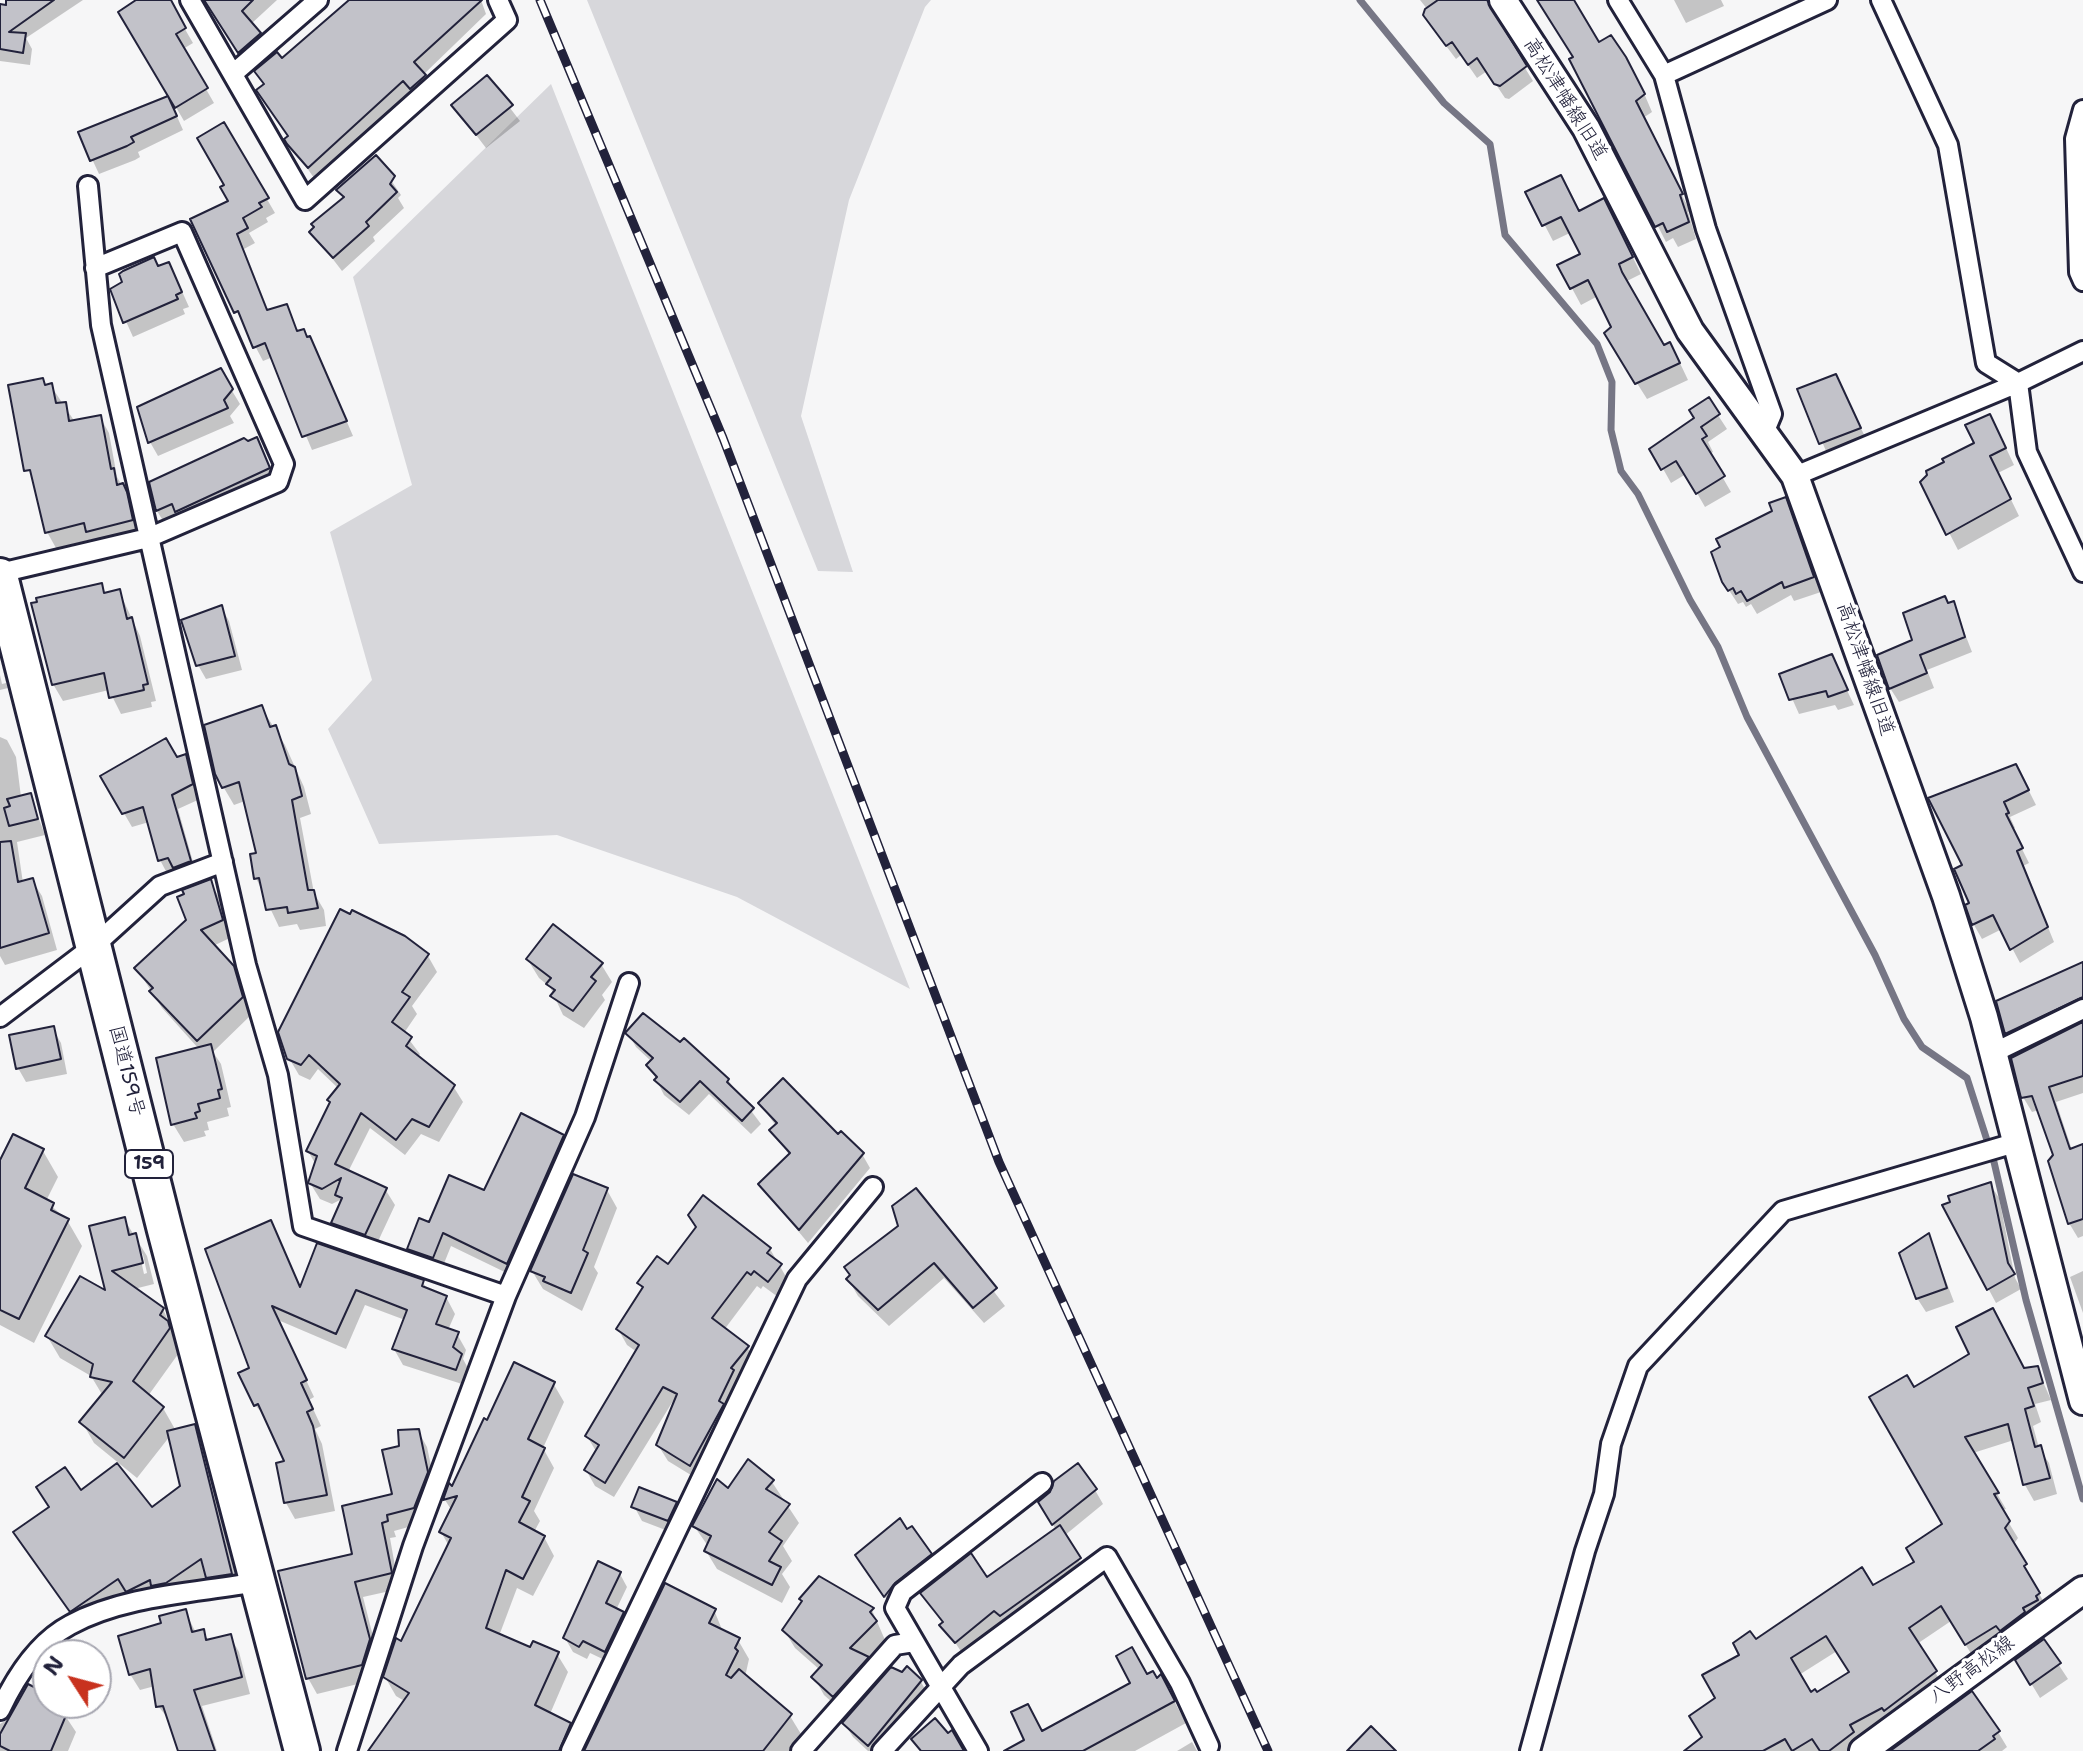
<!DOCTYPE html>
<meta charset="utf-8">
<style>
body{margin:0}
#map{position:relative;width:2083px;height:1751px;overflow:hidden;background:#f6f6f7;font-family:"Shantell Sans",sans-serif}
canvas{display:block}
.north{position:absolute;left:32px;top:1639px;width:80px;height:80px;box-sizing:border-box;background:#fff;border:2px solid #a7a7b1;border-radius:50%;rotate:306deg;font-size:22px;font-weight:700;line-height:32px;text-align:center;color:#22223b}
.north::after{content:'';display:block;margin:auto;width:28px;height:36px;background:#c8321e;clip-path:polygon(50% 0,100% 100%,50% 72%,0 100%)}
</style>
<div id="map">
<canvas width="2083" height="1751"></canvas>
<div class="north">N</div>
</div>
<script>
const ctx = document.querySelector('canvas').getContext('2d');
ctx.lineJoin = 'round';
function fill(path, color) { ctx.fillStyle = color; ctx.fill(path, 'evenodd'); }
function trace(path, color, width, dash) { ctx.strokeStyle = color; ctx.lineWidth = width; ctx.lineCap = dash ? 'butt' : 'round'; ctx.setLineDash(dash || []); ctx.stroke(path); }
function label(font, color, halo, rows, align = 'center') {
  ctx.font = font + ' "Shantell Sans","Klee One",sans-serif'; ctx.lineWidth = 6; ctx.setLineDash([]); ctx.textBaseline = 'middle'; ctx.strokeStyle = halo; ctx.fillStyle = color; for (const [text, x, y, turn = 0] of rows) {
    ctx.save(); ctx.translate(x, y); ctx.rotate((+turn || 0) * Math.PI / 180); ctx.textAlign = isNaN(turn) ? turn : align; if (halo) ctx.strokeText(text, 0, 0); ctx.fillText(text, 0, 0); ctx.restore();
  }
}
fill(new Path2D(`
 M 587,0 L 931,0 L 925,7 L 849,200 L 801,416 L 853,572 L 818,571 Z
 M 551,84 L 910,989 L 737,897 L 557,835 L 379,844 L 328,729 L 372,680 L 330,532 L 412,485 L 353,277 Z`), '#d7d7db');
fill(new Path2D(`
 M 6,0 L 83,0 L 26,38 L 32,49 L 30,65 L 0,61 L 0,6 L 4,7 Z
 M 152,0 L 168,0 L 193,43 L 183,49 L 214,103 L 184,121 L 173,102 L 171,103 L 183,130 L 138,152 L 140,157 L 135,160 L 99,174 L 80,133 L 171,97 Z
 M 192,0 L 277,0 L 251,24 L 268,49 L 248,66 L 210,8 Z
 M 352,0 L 481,0 L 486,14 L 423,75 L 432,91 L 317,182 L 286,139 L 290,138 L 257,72 L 281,61 Z
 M 1420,0 L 1489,0 L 1497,23 L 1533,81 L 1509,99 L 1505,98 L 1487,71 L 1477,78 L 1461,55 L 1456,59 L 1434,30 L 1425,15 L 1428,10 Z
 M 1538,0 L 1572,0 L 1598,45 L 1640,84 L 1652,112 L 1643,118 L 1690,211 L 1688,212 L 1696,239 L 1678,247 L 1673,238 L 1666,242 L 1594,100 L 1599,96 Z
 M 1674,0 L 1721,0 L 1724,6 L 1686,23 Z
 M 487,78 L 520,121 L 486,148 L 453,105 Z
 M 224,125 L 275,213 L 266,218 L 268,222 L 249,233 L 255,243 L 244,249 L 269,312 L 286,307 L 299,333 L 317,352 L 353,436 L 312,450 L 273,357 L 263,361 L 209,258 L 231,202 L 227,186 Z
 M 376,158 L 401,195 L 398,198 L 404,208 L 373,237 L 375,241 L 342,271 L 312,232 L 344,199 L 339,190 Z
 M 1528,193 L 1579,213 L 1613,217 L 1641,274 L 1627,281 L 1663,348 L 1679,361 L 1688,380 L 1647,399 L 1616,350 L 1614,328 L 1598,296 L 1581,305 L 1560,266 L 1583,255 L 1572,232 L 1553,241 Z
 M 158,269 L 176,278 L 189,307 L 183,309 L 185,314 L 133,337 L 112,290 Z
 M 220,371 L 240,404 L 230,416 L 234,423 L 158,456 L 150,442 Z
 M 1836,376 L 1868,443 L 1829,458 L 1800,390 Z
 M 51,386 L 75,422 L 100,417 L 109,433 L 117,477 L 131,501 L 140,536 L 98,547 L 93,539 L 56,548 L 47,532 L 46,387 Z
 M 1708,400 L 1727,429 L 1708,442 L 1713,452 L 1709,454 L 1731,492 L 1705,507 L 1686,474 L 1671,483 L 1652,449 L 1696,418 Z
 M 1999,433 L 2014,465 L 1998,473 L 2019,516 L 1958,550 L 1923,482 Z
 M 256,439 L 276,483 L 165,524 L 157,511 L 151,483 Z
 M 1785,500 L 1821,592 L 1794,601 L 1791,595 L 1757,614 L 1751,604 L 1746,607 L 1743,602 L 1738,604 L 1723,581 Z
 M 101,585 L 106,594 L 119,591 L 140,636 L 156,701 L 151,702 L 152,707 L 121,714 L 109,690 L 63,701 L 53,684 Z
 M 1953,603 L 1972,652 L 1927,670 L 1934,688 L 1899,702 L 1890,688 L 1915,642 Z
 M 221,607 L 229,621 L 242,670 L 206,679 L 198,665 Z
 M 0,657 L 8,688 L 0,690 L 0,675 L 2,684 L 6,683 Z
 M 1831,657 L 1854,705 L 1838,710 L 1835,705 L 1799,714 L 1782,676 Z
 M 261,707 L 285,745 L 304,787 L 311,814 L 300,818 L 314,893 L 324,910 L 326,926 L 300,930 L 297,924 L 279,927 L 256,878 L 259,855 L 245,801 L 234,805 L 224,788 L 206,726 Z
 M 0,737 L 7,740 L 16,757 L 21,797 L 30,795 L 45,835 L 17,842 L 23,883 L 32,880 L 42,896 L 57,950 L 5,965 L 0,956 Z
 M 185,757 L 193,771 L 200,799 L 178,809 L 197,876 L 168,875 L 160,860 L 149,822 L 132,827 L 103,777 Z
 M 2024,781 L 2036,805 L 2010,817 L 2015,828 L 2012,829 L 2029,863 L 2023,866 L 2054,942 L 2020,963 L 2002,929 L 1982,939 L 1974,925 L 1968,906 L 1972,904 L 1965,866 L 1930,799 Z
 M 210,882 L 220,899 L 232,937 L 213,946 L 243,985 L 251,1015 L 213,1052 L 221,1064 L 231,1107 L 227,1108 L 229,1116 L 207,1122 L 209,1130 L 204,1131 L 206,1136 L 184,1142 L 173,1124 L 199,1049 L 162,1008 L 137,969 L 189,921 Z
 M 404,938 L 428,956 L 437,972 L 412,1006 L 417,1014 L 404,1033 L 420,1054 L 417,1058 L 453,1086 L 463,1102 L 439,1142 L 421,1134 L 405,1155 L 370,1128 L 348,1172 L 385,1189 L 395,1205 L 374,1250 L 342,1239 L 333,1223 L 340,1200 L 332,1204 L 320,1199 L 310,1183 L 316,1165 L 308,1151 L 339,1089 L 318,1069 L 310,1080 L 299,1075 L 289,1058 Z
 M 528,960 L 601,964 L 612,982 L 602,995 L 605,1000 L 584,1028 L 563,1015 L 550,987 L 539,978 Z
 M 2083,963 L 2083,1014 L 2015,1047 L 2007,1033 Z
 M 2083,1025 L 2083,1093 L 2056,1102 L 2072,1150 L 2083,1146 L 2083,1236 L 2078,1238 L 2069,1223 L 2055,1156 L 2039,1110 L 2032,1112 L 2023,1097 Z
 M 53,1029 L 61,1043 L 67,1074 L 26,1082 L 18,1068 Z
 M 628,1033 L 728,1080 L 761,1124 L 751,1134 L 709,1094 L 689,1115 L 664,1095 L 649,1065 L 652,1062 L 636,1047 Z
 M 760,1104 L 838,1137 L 862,1154 L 870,1168 L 808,1243 L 760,1185 L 790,1156 L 771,1130 L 776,1126 Z
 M 563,1136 L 571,1151 L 515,1277 L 451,1246 L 441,1271 L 417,1263 L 409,1249 L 430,1225 L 485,1193 Z
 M 43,1151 L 58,1177 L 46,1201 L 67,1220 L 82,1246 L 34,1343 L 0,1325 L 0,1165 Z
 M 1990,1184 L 1999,1198 L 2015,1278 L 2021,1289 L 1996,1303 L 1944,1206 Z
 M 607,1190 L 617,1208 L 594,1267 L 598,1273 L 582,1311 L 543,1289 L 532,1271 Z
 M 916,1190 L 1005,1306 L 984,1323 L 944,1278 L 889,1326 L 858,1296 L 848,1279 L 901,1227 Z
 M 124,1219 L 147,1256 L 154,1284 L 134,1289 L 163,1309 L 181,1350 L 148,1396 L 163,1408 L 176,1431 L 194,1427 L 205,1445 L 241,1592 L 218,1595 L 209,1578 L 177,1601 L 130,1596 L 82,1629 L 16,1533 L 80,1493 L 151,1510 L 182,1487 L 170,1436 L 137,1478 L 94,1443 L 82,1422 L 103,1396 L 91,1376 L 60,1358 L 47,1336 L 108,1294 L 91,1227 ZM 138,1247 L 143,1255 L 147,1273 L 144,1274 Z
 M 270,1223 L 302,1289 L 423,1282 L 427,1290 L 446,1297 L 455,1314 L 448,1330 L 457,1334 L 466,1350 L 463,1359 L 470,1372 L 465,1385 L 403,1365 L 394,1349 L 405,1320 L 365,1305 L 346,1349 L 278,1320 L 314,1397 L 309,1400 L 321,1426 L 315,1429 L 322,1444 L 335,1511 L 295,1519 L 286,1503 L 279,1464 L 287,1463 L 267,1419 L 255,1405 L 252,1369 Z
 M 1929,1236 L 1954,1302 L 1926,1312 L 1917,1298 Z
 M 770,1249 L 789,1282 L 778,1297 L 763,1286 L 761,1289 L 757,1286 L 724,1330 L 747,1347 L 756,1363 L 699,1480 L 668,1461 L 658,1445 L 673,1401 L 614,1497 L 595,1486 L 586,1470 L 597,1453 L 587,1436 L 637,1352 L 627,1345 L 618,1329 L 643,1290 L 639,1283 L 668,1267 Z
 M 2083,1271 L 2083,1313 L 2070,1277 Z
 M 2037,1368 L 2051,1400 L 2035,1404 L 2041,1422 L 2033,1426 L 2039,1448 L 2049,1463 L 2057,1494 L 2034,1501 L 2025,1485 L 2014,1440 L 1973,1453 L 2006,1509 L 2001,1510 L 2018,1538 L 2013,1545 L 2048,1610 L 1975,1660 L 1951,1621 L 1917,1644 L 1945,1688 L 1860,1751 L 1687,1751 L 1704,1738 L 1718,1699 L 1742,1656 L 1755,1642 L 1872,1588 L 1916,1563 L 1945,1525 L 1913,1390 ZM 1837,1651 L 1851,1673 L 1816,1695 L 1810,1695 L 1799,1675 Z
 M 553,1383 L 564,1402 L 543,1448 L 554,1468 L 534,1511 L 540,1521 L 534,1532 L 544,1537 L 554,1556 L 533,1596 L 517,1588 L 499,1636 L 532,1649 L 557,1654 L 568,1672 L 550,1714 L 570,1724 L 581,1743 L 577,1751 L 372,1751 L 406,1702 L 396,1696 L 385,1677 L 449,1546 L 441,1532 L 452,1511 L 445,1500 L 450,1487 L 452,1490 L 488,1423 Z
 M 418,1431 L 427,1447 L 436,1489 L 423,1523 L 394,1531 L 396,1537 L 390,1538 L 399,1589 L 363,1597 L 378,1656 L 370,1681 L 317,1694 L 308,1678 L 355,1555 L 394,1496 L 401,1448 Z
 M 772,1482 L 799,1523 L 783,1546 L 792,1561 L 782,1574 L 790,1587 L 782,1603 L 717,1569 L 706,1551 L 708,1546 L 694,1526 L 728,1490 Z
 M 1095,1490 L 1103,1504 L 1064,1536 L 1089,1577 L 966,1659 L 923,1594 L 986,1580 L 1056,1530 L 1040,1502 Z
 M 674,1503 L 683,1517 L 676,1534 L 642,1521 L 634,1506 Z
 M 906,1532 L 930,1555 L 938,1569 L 894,1610 L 866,1570 Z
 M 620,1574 L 627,1587 L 616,1610 L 623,1614 L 631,1627 L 613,1664 L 590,1653 L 587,1659 L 573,1652 L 565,1638 Z
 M 714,1610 L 723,1632 L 738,1640 L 749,1659 L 745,1677 L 790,1716 L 801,1734 L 789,1751 L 587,1751 Z
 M 872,1610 L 885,1640 L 867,1658 L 877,1676 L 844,1713 L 824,1695 L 814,1677 L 820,1670 L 795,1648 L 784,1630 Z
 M 185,1611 L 196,1633 L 203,1631 L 209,1641 L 230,1636 L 239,1652 L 250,1694 L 202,1706 L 217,1751 L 180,1751 L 171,1722 L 158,1706 L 155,1686 L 140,1690 L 130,1674 L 164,1625 Z
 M 2043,1641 L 2068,1679 L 2040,1698 L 2017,1660 Z
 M 48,1675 L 48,1703 L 67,1703 L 64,1714 L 76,1732 L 68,1751 L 0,1751 L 0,1717 L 0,1724 L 12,1717 Z
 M 1147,1676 L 1173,1699 L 1186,1723 L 1135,1751 L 1030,1751 L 1042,1733 Z
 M 921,1682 L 929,1696 L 883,1751 L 868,1751 L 853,1737 L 844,1723 Z
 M 1998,1732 L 2007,1747 L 2002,1751 L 1890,1751 Z
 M 1192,1742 L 1197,1751 L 1177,1751 Z`), '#0003');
trace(new Path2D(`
 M 1360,0 L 1444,103 L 1490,144 L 1505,235 L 1597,344 L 1612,382 L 1611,430 L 1621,471 L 1638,494 L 1690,600 L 1718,647 L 1747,717 L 1875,955 L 1904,1019 L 1922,1047 L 1967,1078 L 1994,1162 L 2026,1300 L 2083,1499`), '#767685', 7);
const building = new Path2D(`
 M 6,0 L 54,0 L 9,32 L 26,33 L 23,53 L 0,49 L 0,4 L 6,5 Z
 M 136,0 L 171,0 L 186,28 L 176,34 L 208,88 L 175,108 L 118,12 Z
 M 204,0 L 253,0 L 242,11 L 261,33 L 238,53 Z
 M 349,0 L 482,0 L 414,62 L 426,75 L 410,89 L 403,81 L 308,168 L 287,144 L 284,139 L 288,136 L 256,90 L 264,84 L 254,71 L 277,52 L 282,58 Z
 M 1438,0 L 1487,0 L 1527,66 L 1500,86 L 1494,84 L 1477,58 L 1468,65 L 1452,42 L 1446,46 L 1423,15 L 1425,9 Z
 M 1537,0 L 1574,0 L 1599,42 L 1611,35 L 1626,57 L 1645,94 L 1636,101 L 1683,194 L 1680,195 L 1689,222 L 1667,232 L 1663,223 L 1655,227 L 1569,59 L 1573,57 Z
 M 487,75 L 513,105 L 476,135 L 451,105 Z
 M 168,96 L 177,116 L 131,137 L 134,142 L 127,146 L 90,161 L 78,132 Z
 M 224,122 L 269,198 L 259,203 L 262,207 L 243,218 L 248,228 L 237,234 L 267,310 L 287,304 L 297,331 L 304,329 L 307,337 L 310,336 L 347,421 L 302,437 L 265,343 L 253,348 L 238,311 L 234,313 L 190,219 L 228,201 L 220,187 L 224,185 L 197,138 Z
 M 376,155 L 395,176 L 390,184 L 397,192 L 366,222 L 369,226 L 333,258 L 309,232 L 314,227 L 311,224 L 344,197 L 336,190 Z
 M 1561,175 L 1579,211 L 1604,198 L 1633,257 L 1619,264 L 1622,272 L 1664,345 L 1670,342 L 1680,363 L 1635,384 L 1604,333 L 1611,327 L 1588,280 L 1570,289 L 1557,265 L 1580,254 L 1561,217 L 1542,226 L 1525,192 Z
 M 154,257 L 158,266 L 169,262 L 182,292 L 176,295 L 178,299 L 123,323 L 110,289 L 122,282 L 119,274 L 123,271 Z
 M 221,368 L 233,389 L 224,400 L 228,408 L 148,443 L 137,407 Z
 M 1836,374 L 1861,428 L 1819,444 L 1797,389 Z
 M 43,378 L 45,385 L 52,383 L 56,403 L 66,402 L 69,421 L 101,415 L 111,469 L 114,468 L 117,485 L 123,483 L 127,492 L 133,520 L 86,532 L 84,523 L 45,533 L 30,470 L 24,471 L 8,385 Z
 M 1709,397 L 1720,414 L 1701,427 L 1707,436 L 1702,439 L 1725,476 L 1696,494 L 1676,461 L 1661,470 L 1649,449 L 1694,418 L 1689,410 Z
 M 1990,414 L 2006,448 L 1990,456 L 2011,499 L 1946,535 L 1920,482 L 1927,475 L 1926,471 L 1944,462 L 1942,459 L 1974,443 L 1965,425 Z
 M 257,437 L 270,468 L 175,512 L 172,504 L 156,511 L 149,482 L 244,438 L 248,441 Z
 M 1786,497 L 1814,577 L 1784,588 L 1782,582 L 1747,601 L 1741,591 L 1736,594 L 1733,588 L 1728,591 L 1722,582 L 1711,552 L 1720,547 L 1716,539 L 1772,511 L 1769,503 Z
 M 102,583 L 104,593 L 120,589 L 127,619 L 132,617 L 148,684 L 143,685 L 144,690 L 109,698 L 104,673 L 52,685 L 31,603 L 37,602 L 36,598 Z
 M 1945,596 L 1948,603 L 1954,601 L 1965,637 L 1920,655 L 1927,673 L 1889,689 L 1877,655 L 1912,640 L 1903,613 Z
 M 222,605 L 235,656 L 196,666 L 181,620 Z
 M 1832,654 L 1848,690 L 1828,697 L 1826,691 L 1789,700 L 1779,674 Z
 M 262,705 L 270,727 L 276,725 L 289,764 L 295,767 L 302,796 L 292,800 L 308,890 L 314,890 L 318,908 L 288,913 L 287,907 L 266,910 L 259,878 L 254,879 L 250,854 L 256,853 L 239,782 L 222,788 L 215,774 L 204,725 Z
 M 166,738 L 177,757 L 186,754 L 193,784 L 172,795 L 191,861 L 173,868 L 168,858 L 158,861 L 143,807 L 122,814 L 100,776 Z
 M 2016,764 L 2029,790 L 2004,802 L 2009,813 L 2006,814 L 2023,848 L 2017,851 L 2048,927 L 2010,950 L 1993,915 L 1972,925 L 1965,905 L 1969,903 L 1954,869 L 1962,865 L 1928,798 Z
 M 31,793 L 38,819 L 9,826 L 4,808 L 10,806 L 7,799 Z
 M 11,841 L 18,882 L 33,878 L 49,933 L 0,948 L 0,842 Z
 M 211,879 L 223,920 L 201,930 L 234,966 L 243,997 L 197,1041 L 149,991 L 153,988 L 134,968 L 186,920 L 177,897 L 184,894 L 182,890 Z
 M 340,909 L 350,914 L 352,910 L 405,936 L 429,954 L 402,992 L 410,997 L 392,1022 L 412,1037 L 406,1046 L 455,1085 L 429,1127 L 412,1119 L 396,1140 L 361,1113 L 335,1164 L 387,1188 L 365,1235 L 331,1223 L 342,1198 L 335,1195 L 341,1178 L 322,1189 L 308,1183 L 317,1156 L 306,1151 L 330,1102 L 327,1100 L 340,1084 L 309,1055 L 301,1065 L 287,1059 L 278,1032 Z
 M 553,924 L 603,963 L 591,977 L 596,981 L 573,1011 L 550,996 L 555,990 L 546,984 L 551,978 L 526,959 Z
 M 2083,962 L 2083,997 L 2005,1034 L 1996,1001 Z
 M 643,1013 L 680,1042 L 684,1038 L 729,1079 L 727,1082 L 754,1108 L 742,1121 L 700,1081 L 680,1102 L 654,1080 L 657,1077 L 646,1065 L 653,1058 L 625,1033 Z
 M 2083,1022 L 2083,1076 L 2049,1087 L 2070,1149 L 2083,1144 L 2083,1219 L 2068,1224 L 2048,1161 L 2053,1155 L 2032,1096 L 2021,1098 L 2011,1058 Z
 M 54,1026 L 61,1059 L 16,1069 L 9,1035 Z
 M 211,1044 L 222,1089 L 218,1090 L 220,1098 L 198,1104 L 200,1111 L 195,1113 L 197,1118 L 171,1125 L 156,1058 Z
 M 783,1078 L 838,1134 L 841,1131 L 864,1153 L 799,1230 L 758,1184 L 790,1153 L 769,1130 L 777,1123 L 758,1103 Z
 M 521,1113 L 564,1135 L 507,1264 L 443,1233 L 433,1258 L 407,1249 L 419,1218 L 429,1222 L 449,1175 L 484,1190 Z
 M 13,1134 L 44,1149 L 25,1188 L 54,1203 L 51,1210 L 69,1219 L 19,1319 L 0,1310 L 0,1160 Z
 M 573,1174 L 608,1188 L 583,1250 L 588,1253 L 571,1293 L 543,1281 L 545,1277 L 530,1271 Z
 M 1991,1182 L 2008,1263 L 2015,1274 L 1987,1290 L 1942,1205 L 1950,1202 L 1948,1196 Z
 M 916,1188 L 997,1288 L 973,1308 L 934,1263 L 878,1310 L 846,1279 L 850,1275 L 844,1267 L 898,1226 L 892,1206 Z
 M 703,1195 L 771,1248 L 767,1253 L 782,1264 L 768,1282 L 754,1271 L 751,1275 L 747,1272 L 712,1318 L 749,1346 L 731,1368 L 734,1370 L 719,1401 L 724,1404 L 690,1466 L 656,1445 L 677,1394 L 663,1387 L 605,1483 L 584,1470 L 599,1445 L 585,1436 L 639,1345 L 616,1329 L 643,1287 L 637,1283 L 657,1256 L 668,1264 L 696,1227 L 688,1215 Z
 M 125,1217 L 129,1235 L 136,1233 L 143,1263 L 112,1271 L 164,1308 L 160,1315 L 168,1321 L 170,1328 L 133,1381 L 164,1407 L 124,1458 L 79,1422 L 112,1382 L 90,1377 L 93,1364 L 45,1336 L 80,1276 L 105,1290 L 89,1226 Z
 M 271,1220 L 300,1287 L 317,1243 L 424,1280 L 422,1286 L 447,1296 L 436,1324 L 459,1332 L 453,1347 L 462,1354 L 456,1370 L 392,1349 L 407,1310 L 356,1290 L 336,1334 L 272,1306 L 307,1380 L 301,1383 L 313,1409 L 307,1412 L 313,1426 L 327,1495 L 284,1503 L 276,1463 L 284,1461 L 258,1404 L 254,1406 L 238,1373 L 249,1368 L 205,1249 Z
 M 1929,1233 L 1947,1288 L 1916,1299 L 1899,1253 Z
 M 1993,1308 L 2024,1368 L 2038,1366 L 2043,1383 L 2028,1388 L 2034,1406 L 2025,1409 L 2035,1447 L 2041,1445 L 2050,1478 L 2023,1485 L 2008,1424 L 1965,1437 L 1999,1493 L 1994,1494 L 2010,1521 L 2005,1528 L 2027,1564 L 2024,1566 L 2040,1593 L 2036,1596 L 2038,1600 L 2023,1608 L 2025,1612 L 2000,1631 L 1996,1626 L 1965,1645 L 1941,1606 L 1909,1628 L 1937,1671 L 1884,1711 L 1882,1708 L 1850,1725 L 1854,1732 L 1829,1751 L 1820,1751 L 1812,1739 L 1792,1751 L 1785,1739 L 1763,1751 L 1684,1751 L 1702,1737 L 1689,1716 L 1715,1698 L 1702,1675 L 1739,1655 L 1733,1643 L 1750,1631 L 1756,1639 L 1862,1567 L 1873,1585 L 1914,1562 L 1906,1548 L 1942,1524 L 1869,1397 L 1907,1375 L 1914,1387 L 1969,1354 L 1956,1327 ZM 1826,1636 L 1849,1672 L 1817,1692 L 1815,1689 L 1811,1692 L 1791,1658 Z
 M 514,1362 L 555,1382 L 528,1439 L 545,1448 L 522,1497 L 530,1501 L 519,1522 L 545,1536 L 523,1579 L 506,1570 L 486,1628 L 530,1647 L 533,1641 L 559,1652 L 535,1705 L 571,1723 L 559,1751 L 368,1751 L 409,1693 L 383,1677 L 396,1638 L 401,1641 L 451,1538 L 439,1532 L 457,1496 L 443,1500 L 449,1483 L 452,1486 L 484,1418 L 487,1420 Z
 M 195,1424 L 232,1574 L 206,1578 L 201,1559 L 166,1583 L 151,1586 L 150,1580 L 126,1592 L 118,1579 L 70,1612 L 13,1532 L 49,1507 L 36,1487 L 65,1467 L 81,1490 L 117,1463 L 152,1507 L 180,1486 L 167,1431 Z
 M 419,1429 L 428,1472 L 414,1508 L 387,1515 L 388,1521 L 382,1523 L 392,1573 L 355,1582 L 370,1639 L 362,1665 L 306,1679 L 278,1571 L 352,1554 L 342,1506 L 392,1494 L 382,1450 L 399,1446 L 398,1430 Z
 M 748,1459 L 774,1480 L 766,1489 L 790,1504 L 769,1532 L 782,1541 L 769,1561 L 781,1567 L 772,1585 L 704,1551 L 711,1536 L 692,1526 L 717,1479 L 728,1488 Z
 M 1078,1463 L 1097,1489 L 1052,1525 L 1038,1502 L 1050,1492 L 1054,1481 Z
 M 639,1487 L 677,1502 L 668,1521 L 631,1507 Z
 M 900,1518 L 907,1529 L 912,1526 L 932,1554 L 895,1583 L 884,1597 L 855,1555 Z
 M 1060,1525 L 1081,1558 L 1000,1616 L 994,1611 L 955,1643 L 939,1625 L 943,1622 L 920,1593 L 971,1553 L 987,1577 Z
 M 598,1561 L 621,1572 L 606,1603 L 624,1612 L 605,1652 L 583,1641 L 579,1647 L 563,1638 Z
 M 819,1576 L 874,1608 L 870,1612 L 877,1621 L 850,1648 L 869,1657 L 833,1697 L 811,1677 L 822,1665 L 782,1630 L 802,1601 L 799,1599 Z
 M 665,1583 L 716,1609 L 709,1623 L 740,1638 L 735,1648 L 738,1651 L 726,1675 L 731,1678 L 739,1669 L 792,1714 L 763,1751 L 584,1751 Z
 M 186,1609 L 192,1632 L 204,1629 L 206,1640 L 231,1634 L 242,1677 L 194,1690 L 215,1751 L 178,1751 L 163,1706 L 156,1707 L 150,1669 L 129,1675 L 118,1636 L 161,1623 L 159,1616 Z
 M 2044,1639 L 2061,1663 L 2030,1685 L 2015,1660 Z
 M 1132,1647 L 1147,1674 L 1153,1671 L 1157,1678 L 1161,1674 L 1175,1701 L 1083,1751 L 1004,1751 L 1024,1740 L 1011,1712 L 1028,1704 L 1042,1731 L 1130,1683 L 1116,1656 Z
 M 48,1658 L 48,1705 L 67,1713 L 51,1751 L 10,1751 L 0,1746 L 0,1734 L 28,1684 L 34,1687 Z
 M 907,1666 L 922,1680 L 868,1746 L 842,1723 L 891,1667 L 902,1672 Z
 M 1972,1691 L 2000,1731 L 1993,1736 L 1995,1739 L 1978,1751 L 1890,1751 Z
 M 935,1718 L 948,1733 L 952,1730 L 964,1751 L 921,1751 L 911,1739 Z
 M 1371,1726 L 1396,1751 L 1347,1751 Z`);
fill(building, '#c2c2c9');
trace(building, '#22223b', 2);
const street = new Path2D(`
 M 190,0 L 305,200 L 507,20 L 498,0
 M 1618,0 L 1664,75 L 1706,229 L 1772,414 L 1764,433
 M 1881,0 L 1948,145 L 1986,363 L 2018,383 L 2027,452 L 2083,572
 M 234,73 L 318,0
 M 1664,75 L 1827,0
 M 2083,110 L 2075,139 L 2079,272 L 2083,281
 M 88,186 L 101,325 L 246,965 L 278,1075 L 303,1226 L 506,1296
 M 1795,476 L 2018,383 L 2083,351
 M 0,573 L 148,538 L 278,482 L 284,464 L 182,232 L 95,268
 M 0,1017 L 95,945 L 160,886 L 223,862
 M 1995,1052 L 2083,1009
 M 0,1710 C 15,1678 38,1642 70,1625 C 125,1595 197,1593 257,1582
 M 347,1751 L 413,1546 L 506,1296 L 585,1117 L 629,983
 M 571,1751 L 797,1279 L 873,1187
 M 801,1751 L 895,1645 L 914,1642
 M 882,1751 L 961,1665 L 1107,1557 L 1180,1683 L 1209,1746
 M 978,1751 L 895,1608 L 902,1592 L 1042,1483
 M 1530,1751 L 1585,1551 L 1604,1494 L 1611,1444 L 1638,1366 L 1783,1211 L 2018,1142`);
const secondary = new Path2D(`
 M 1503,0 L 1586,128 L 1690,331 L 1795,476 L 1946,896 L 1984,1017 L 2083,1401
 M 1863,1751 L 2083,1590`);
const highway = new Path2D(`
 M 0,576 L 165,1230 L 302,1751`);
trace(street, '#22223b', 24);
trace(secondary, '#22223b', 32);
trace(highway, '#22223b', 40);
trace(street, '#fff', 18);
trace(secondary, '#fff', 26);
trace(highway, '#fff', 34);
const rail = new Path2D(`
 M 540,0 L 723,438 L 999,1162 L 1268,1751`);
trace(rail, '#22223b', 9);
trace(rail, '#fff', 6, [18]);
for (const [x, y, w] of [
 [149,1164,48]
]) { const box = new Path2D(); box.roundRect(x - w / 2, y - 14, w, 28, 6); ctx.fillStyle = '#fff'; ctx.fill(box); trace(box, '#22223b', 2); }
label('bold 18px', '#22223b', null, [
 ["159",149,1164]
]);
label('20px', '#22223b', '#fff', [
 ["高松津幡線旧道",1565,99,58],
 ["高松津幡線旧道",1865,669,71],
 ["国道159号",126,1071,76],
 ["八野高松線",1972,1670,-36]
]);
</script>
